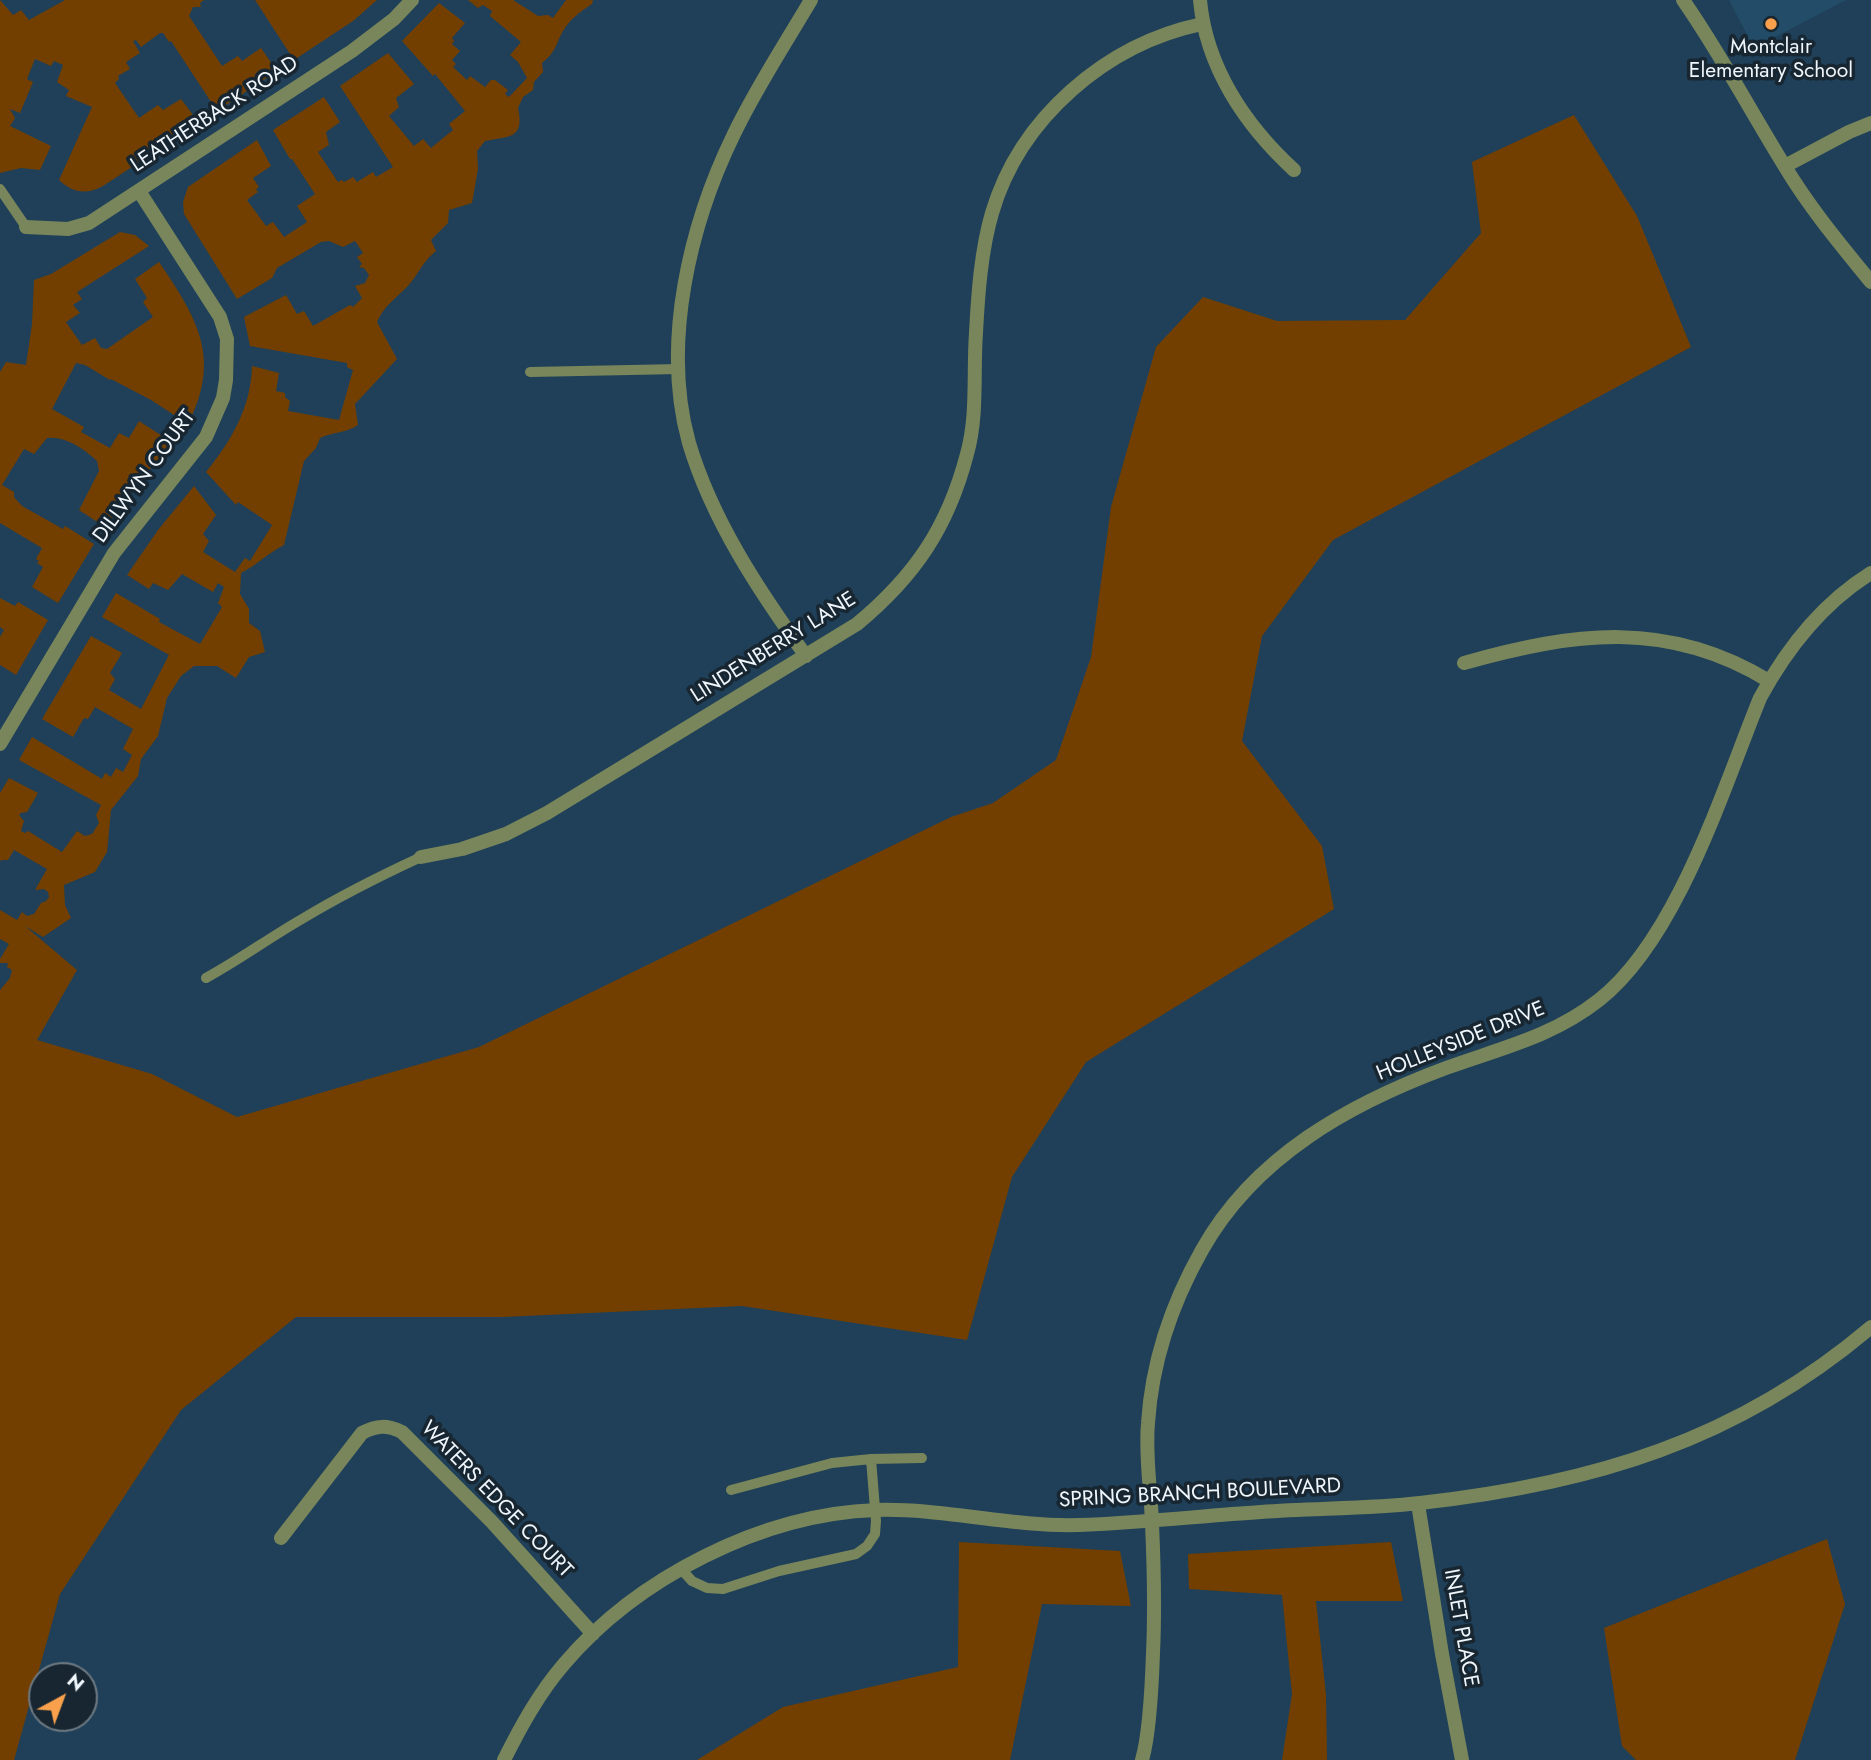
<!DOCTYPE html>
<style>
body{margin:0}
#map{position:relative;width:1871px;height:1760px;overflow:hidden;background:#1f4058;font-family:Jost,sans-serif}
canvas{display:block}
.north{position:absolute;left:28px;top:1662px;width:70px;height:70px;box-sizing:border-box;background:#172631;border:2px solid #6d7982;border-radius:50%;rotate:41deg;font-size:19px;font-weight:700;line-height:28px;text-align:center;color:#eff6fc}
.north::after{content:'';display:block;margin:auto;width:24px;height:32px;background:#f9a04c;clip-path:polygon(50% 0,100% 100%,50% 72%,0 100%)}
</style>
<div id="map">
<canvas width="1871" height="1760"></canvas>
<div class="north">N</div>
</div>
<script>
const ctx = document.querySelector('canvas').getContext('2d');
ctx.lineJoin = 'round';
function fill(path, color) { ctx.fillStyle = color; ctx.fill(path, 'evenodd'); }
function trace(path, color, width, dash) { ctx.strokeStyle = color; ctx.lineWidth = width; ctx.lineCap = dash ? 'butt' : 'round'; ctx.setLineDash(dash || []); ctx.stroke(path); }
function label(font, color, halo, rows, align = 'center') {
  ctx.font = font + ' Jost,sans-serif'; ctx.lineWidth = 7; ctx.setLineDash([]); ctx.textBaseline = 'middle'; ctx.strokeStyle = halo; ctx.fillStyle = color; for (const [text, x, y, turn = 0] of rows) {
    ctx.save(); ctx.translate(x, y); ctx.rotate((+turn || 0) * Math.PI / 180); ctx.textAlign = isNaN(turn) ? turn : align; if (halo) ctx.strokeText(text, 0, 0); ctx.fillText(text, 0, 0); ctx.restore();
  }
}
fill(new Path2D(`
 M 1729,0 L 1846,0 L 1754,48 Z`), '#234c68');
fill(new Path2D(`
 M 0,0 L 13,15 L 21,10 L 29,20 L 65,0 L 204,0 L 200,3 L 201,7 L 193,7 L 189,16 L 222,66 L 238,56 L 242,61 L 261,48 L 277,71 L 217,111 L 171,41 L 169,42 L 163,33 L 160,33 L 141,47 L 136,40 L 133,41 L 140,53 L 126,62 L 130,69 L 118,76 L 119,79 L 115,83 L 139,118 L 158,105 L 163,110 L 181,99 L 199,123 L 103,186 C 86,195 73,193 59,180 L 92,107 L 66,96 L 69,90 L 57,82 L 63,65 L 54,61 L 51,66 L 35,59 L 27,79 L 33,82 L 20,113 L 10,109 L 15,118 L 10,126 L 51,146 L 40,170 L 21,168 L 0,173 Z
 M 255,0 L 377,0 L 353,21 L 294,60 Z
 M 468,0 L 513,0 L 538,16 L 548,15 L 553,18 L 566,0 L 593,0 L 592,4 C 581,11 570,19 563,31 C 555,45 557,51 542,63 L 543,72 L 534,82 L 533,90 L 523,97 L 518,108 C 525,140 508,136 485,141 L 477,151 L 478,169 L 472,203 L 449,210 L 448,223 L 431,240 L 436,251 C 423,261 418,275 407,287 C 395,299 384,306 377,322 L 397,359 L 355,404 L 358,425 C 347,433 333,432 320,438 L 316,448 L 304,461 L 284,545 C 268,553 257,565 241,573 L 240,594 L 249,609 L 249,623 L 260,631 L 265,652 L 249,657 L 236,678 L 217,666 L 194,666 L 181,676 L 167,698 L 158,736 L 141,759 L 138,776 L 111,810 L 107,852 L 95,872 L 64,885 L 65,905 L 71,918 L 43,937 L 25,926 L 77,970 L 37,1040 L 152,1074 L 237,1117 L 479,1047 L 951,817 L 993,803 L 1056,760 L 1091,657 L 1111,507 L 1156,347 L 1203,297 L 1277,321 L 1405,320 L 1481,233 L 1472,162 L 1574,115 L 1637,216 L 1691,347 L 1333,540 L 1262,636 L 1242,741 L 1322,846 L 1334,909 L 1086,1062 L 1012,1177 L 967,1340 L 742,1306 L 503,1317 L 296,1317 L 181,1410 L 60,1594 L 14,1760 L 0,1760 L 0,990 L 10,978 L 12,970 L 7,967 L 8,963 L 0,963 L 0,959 L 9,944 L 0,939 L 0,910 L 17,920 L 22,912 L 27,916 L 34,914 L 41,903 L 46,901 L 49,897 L 48,892 L 44,889 L 35,890 L 47,869 L 14,850 L 8,860 L 1,860 L 0,862 L 0,793 L 9,778 L 38,793 L 27,812 L 21,813 L 19,815 L 24,821 L 21,831 L 25,833 L 28,831 L 62,852 L 77,831 L 85,836 L 92,834 L 99,823 L 96,815 L 101,805 L 19,760 L 32,737 L 102,779 L 105,773 L 111,777 L 116,768 L 123,772 L 132,755 L 123,749 L 133,729 L 95,707 L 88,719 L 84,718 L 73,737 L 42,719 L 91,636 L 122,653 L 110,673 L 115,679 L 109,690 L 141,709 L 169,655 L 102,617 L 116,593 L 160,619 L 159,622 L 200,644 L 222,607 L 218,603 L 224,587 L 218,583 L 213,592 L 182,574 L 168,590 L 153,583 L 149,589 L 127,575 L 158,530 L 194,486 L 216,515 L 203,534 L 209,541 L 203,552 L 235,572 L 245,558 L 250,561 L 272,525 L 238,502 L 236,505 L 206,472 C 231,441 251,408 252,366 L 279,373 L 276,391 L 285,393 L 285,397 L 290,401 L 288,411 L 339,420 L 353,370 L 347,367 L 347,363 L 250,346 L 244,317 L 286,295 L 297,314 L 304,311 L 313,326 L 350,305 L 353,307 L 362,298 L 355,286 L 365,283 L 369,275 L 364,268 L 359,267 L 362,264 L 357,257 L 363,253 L 355,241 L 343,247 L 329,241 L 321,242 L 277,268 L 272,278 L 237,299 L 184,214 L 183,202 L 188,187 L 257,140 L 271,166 L 253,178 L 259,187 L 256,189 L 258,192 L 247,200 L 266,226 L 273,222 L 284,237 L 307,222 L 297,206 L 315,194 L 292,159 L 290,159 L 273,130 L 324,97 L 340,122 L 326,132 L 329,145 L 318,152 L 338,182 L 342,180 L 344,182 L 353,177 L 357,182 L 373,172 L 376,177 L 393,167 L 340,86 L 388,53 L 414,84 L 396,98 L 399,107 L 389,116 L 414,146 L 423,139 L 431,148 L 453,130 L 449,124 L 465,111 L 435,74 L 433,76 L 402,41 L 439,3 L 465,23 L 452,38 L 454,41 L 452,44 L 460,51 L 452,60 L 456,64 L 453,67 L 467,80 L 470,76 L 485,87 L 491,80 L 495,80 L 508,90 L 505,94 L 509,97 L 527,78 L 518,62 L 510,55 L 521,42 L 490,16 L 492,11 L 483,5 L 478,8 Z
 M 120,232 L 135,235 L 149,246 L 77,292 L 82,299 L 73,305 L 80,313 L 66,322 L 82,345 L 95,338 L 101,348 L 107,349 L 153,317 L 143,302 L 147,298 L 135,279 L 159,262 C 197,318 222,358 188,424 L 151,400 L 111,379 L 110,380 L 85,365 L 76,363 L 52,409 L 84,427 L 81,432 L 110,448 L 119,433 L 129,438 L 139,421 L 173,443 L 141,479 L 105,527 L 79,510 L 99,471 L 97,461 C 84,449 66,436 47,438 L 34,454 L 24,449 L 2,485 L 14,492 L 14,497 L 22,506 L 63,529 L 65,526 L 94,544 L 58,603 L 32,587 L 43,567 L 37,563 L 39,561 L 36,559 L 42,548 L 0,523 L 0,372 L 6,362 L 26,365 L 32,324 L 34,280 L 51,274 Z
 M 0,598 L 15,606 L 18,602 L 48,620 L 16,675 L 0,665 L 0,637 L 4,630 L 0,627 Z
 M 1827,1539 L 1845,1604 L 1795,1760 L 1636,1760 L 1622,1746 L 1604,1628 Z
 M 959,1542 L 1120,1551 L 1131,1606 L 1042,1604 L 1010,1760 L 697,1760 L 783,1707 L 958,1667 Z
 M 1391,1542 L 1403,1601 L 1316,1601 L 1326,1695 L 1327,1760 L 1282,1760 L 1292,1694 L 1282,1595 L 1189,1589 L 1188,1554 Z`), '#733f01');
trace(new Path2D(`
 M 0,189 L 26,227
 M 530,372 L 680,369
 M 206,978 C 239,960 269,938 302,919 C 340,896 380,876 421,857
 M 731,1490 L 832,1463 L 871,1459
 M 681,1569 L 692,1581 L 707,1588 L 723,1589 L 779,1571 L 856,1554 L 867,1546 L 875,1534 L 876,1521 L 871,1459 L 922,1458`), '#79865b', 10);
trace(new Path2D(`
 M 1200,0 C 1206,67 1245,125 1294,170
 M 1683,0 C 1720,53 1750,110 1784,165 C 1809,207 1840,244 1871,282
 M 1785,166 L 1849,132 L 1871,123
 M 26,227 L 68,229 L 89,223 L 352,51 L 394,19 L 412,0
 M 806,656 C 759,591 712,520 689,443 C 661,343 690,224 734,134 C 756,88 785,44 811,0
 M 1464,663 C 1574,632 1668,619 1769,681
 M 0,744 L 114,553 L 206,437 L 223,398 L 226,380 L 227,339 L 220,317 L 139,191
 M 421,857 L 462,849 L 506,834 L 547,813 L 857,624 C 915,576 948,527 967,454 C 978,415 973,373 976,333 C 978,294 981,251 992,213 C 1020,118 1106,44 1202,24
 M 1418,1504 L 1442,1654 L 1462,1760
 M 281,1538 L 362,1433 C 377,1425 387,1425 402,1432 L 492,1522 L 593,1634
 M 504,1760 C 521,1726 539,1693 564,1664 C 637,1578 762,1514 876,1510 C 944,1508 1011,1527 1079,1525 C 1140,1523 1200,1516 1261,1512 C 1314,1508 1367,1509 1420,1503 C 1591,1484 1737,1441 1871,1327
 M 1142,1760 C 1150,1733 1152,1682 1153,1653 C 1155,1610 1154,1567 1152,1524 C 1151,1490 1145,1457 1148,1423 C 1152,1362 1172,1303 1202,1250 C 1254,1157 1349,1104 1446,1068 C 1501,1048 1552,1037 1599,1000 C 1677,939 1723,789 1760,698 C 1786,650 1823,603 1871,573`), '#79865b', 14);
for (const [x, y, r, color] of [
 [1771,24,7,"#f9a04c"]
]) { const dot = new Path2D(); dot.arc(x, y, r, 0, 2 * Math.PI); ctx.fillStyle = color; ctx.fill(dot); trace(dot, '#172631', 2.5); }
label('21px', '#eff6fc', '#172631', [
 ["Montclair",1771,48],
 ["Elementary School",1771,72]
]);
label('21px', '#eff6fc', '#172631', [
 ["LEATHERBACK ROAD",215,115,-33],
 ["DILLWYN COURT",145,477,-54],
 ["LINDENBERRY LANE",774,648,-32],
 ["HOLLEYSIDE DRIVE",1461,1042,-22],
 ["SPRING BRANCH BOULEVARD",1200,1494,-3],
 ["WATERS EDGE COURT",496,1500,46],
 ["INLET PLACE",1460,1628,80]
]);
</script>
